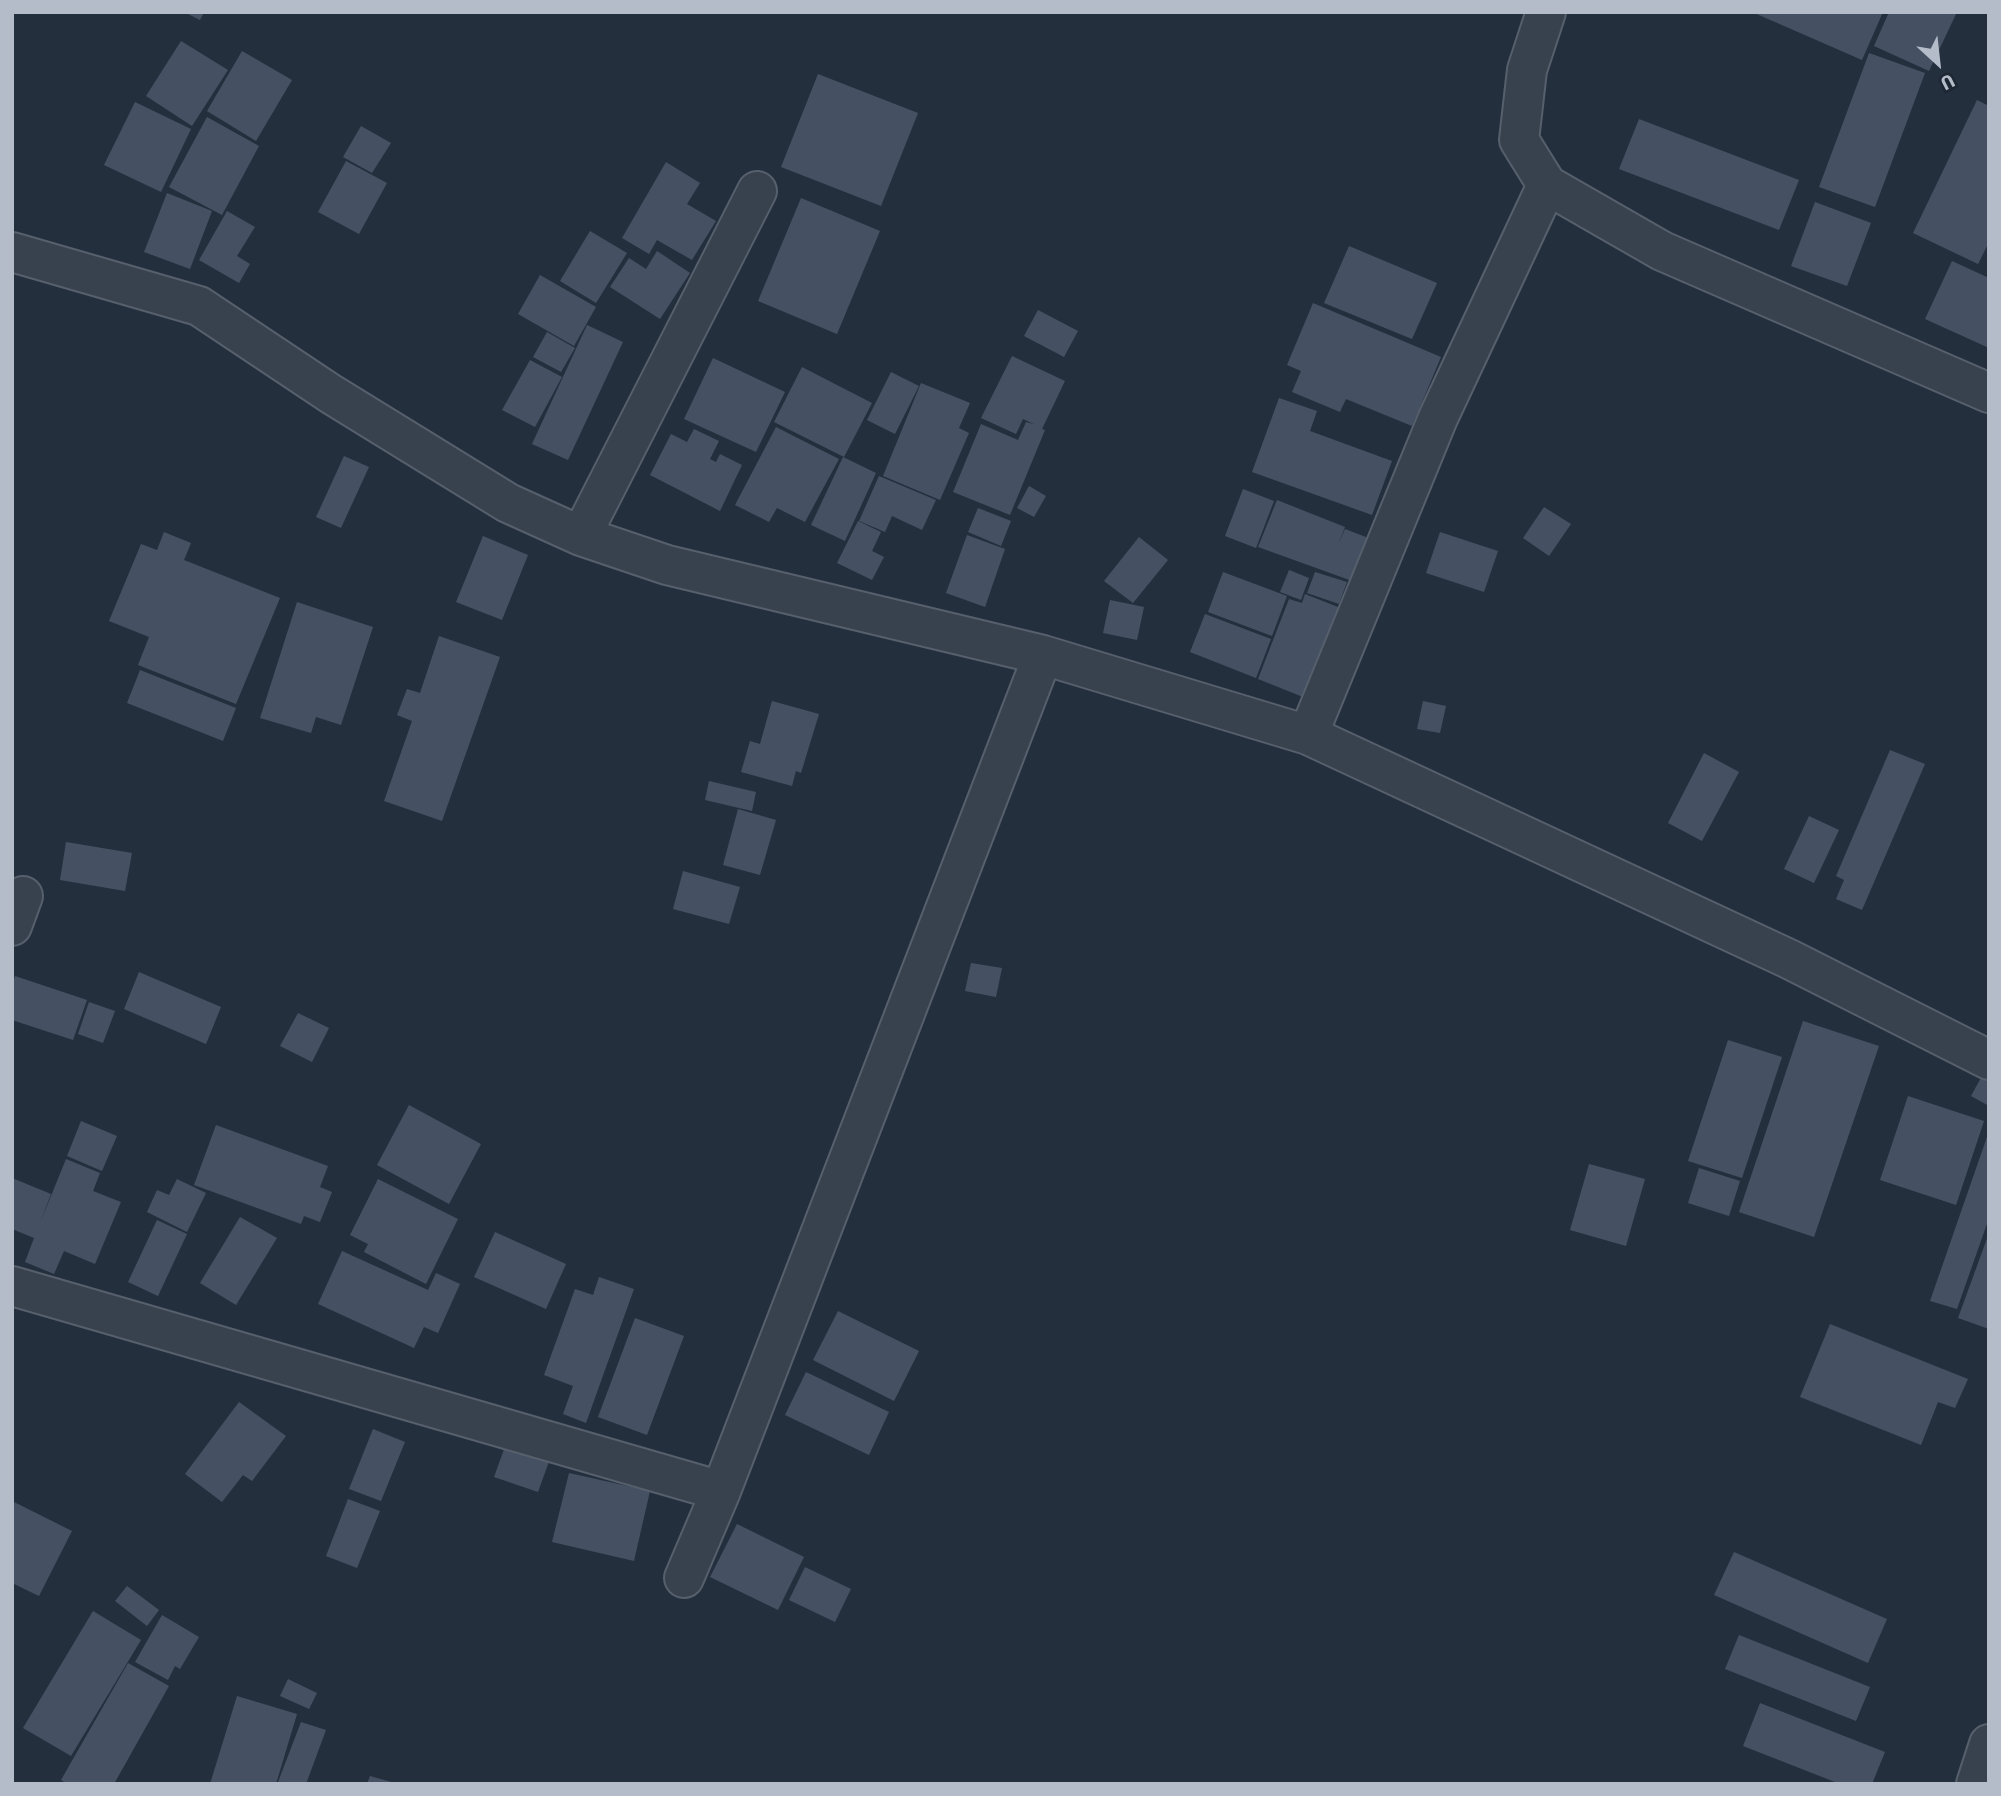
<!DOCTYPE html>
<style>
body{margin:0}
#map{position:relative;width:2001px;height:1796px;overflow:hidden;background:#242f3e;font-family:"Fira Sans",sans-serif}
canvas{display:block}
.frame{position:absolute;inset:0;border:14px solid #b4bcc9;pointer-events:none}
.north{position:absolute;left:1903px;top:28px;width:70px;height:70px;-webkit-text-stroke:5px #1d2633;paint-order:stroke;rotate:153deg;font-size:19px;font-weight:700;line-height:28px;text-align:center;color:#b4bcc9}
.north::after{content:'';display:block;margin:auto;width:24px;height:32px;background:#b4bcc9;clip-path:polygon(50% 0,100% 100%,50% 72%,0 100%)}
</style>
<div id="map">
<canvas width="2001" height="1796"></canvas>
<div class="frame"></div>
<div class="north">U</div>
</div>
<script>
const ctx = document.querySelector('canvas').getContext('2d');
ctx.lineJoin = 'round';
function fill(path, color) { ctx.fillStyle = color; ctx.fill(path, 'evenodd'); }
function trace(path, color, width, dash) { ctx.strokeStyle = color; ctx.lineWidth = width; ctx.lineCap = dash ? 'butt' : 'round'; ctx.setLineDash(dash || []); ctx.stroke(path); }
fill(new Path2D(`
 M 184,12 L 204,12 L 200,20 Z
 M 1752,12 L 1883,12 L 1862,60 Z
 M 1889,12 L 1957,12 L 1929,71 L 1874,46 Z
 M 181,41 L 228,70 L 192,126 L 146,96 Z
 M 242,51 L 292,80 L 256,141 L 207,111 Z
 M 1869,53 L 1925,73 L 1875,207 L 1819,187 Z
 M 818,74 L 918,113 L 881,206 L 781,167 Z
 M 1977,100 L 1989,106 L 1989,242 L 1978,264 L 1913,233 Z
 M 135,102 L 191,129 L 161,192 L 104,165 Z
 M 207,117 L 259,146 L 222,215 L 169,187 Z
 M 1639,119 L 1799,180 L 1779,230 L 1619,169 Z
 M 361,126 L 391,143 L 372,173 L 343,157 Z
 M 346,161 L 387,183 L 359,234 L 318,212 Z
 M 666,162 L 700,183 L 687,204 L 716,221 L 692,260 L 657,240 L 649,254 L 622,238 Z
 M 167,193 L 212,211 L 190,269 L 144,252 Z
 M 801,198 L 880,231 L 837,334 L 758,301 Z
 M 1815,202 L 1871,223 L 1847,286 L 1791,266 Z
 M 227,211 L 255,227 L 237,256 L 250,264 L 239,283 L 199,260 Z
 M 590,231 L 627,253 L 596,303 L 560,281 Z
 M 1349,246 L 1437,283 L 1412,339 L 1324,303 Z
 M 657,251 L 690,273 L 660,319 L 610,287 L 629,258 L 646,269 Z
 M 1952,261 L 1989,278 L 1989,348 L 1925,319 Z
 M 540,275 L 596,307 L 574,346 L 518,314 Z
 M 1313,303 L 1441,357 L 1412,426 L 1346,399 L 1340,412 L 1292,392 L 1301,371 L 1287,365 Z
 M 1038,310 L 1078,331 L 1064,357 L 1024,336 Z
 M 587,325 L 623,342 L 568,460 L 532,444 Z
 M 547,332 L 575,348 L 561,372 L 533,357 Z
 M 1012,356 L 1065,381 L 1042,429 L 1045,430 L 1010,515 L 953,492 L 981,424 L 1018,440 L 1026,422 L 1034,424 L 1023,419 L 1016,434 L 981,418 Z
 M 713,358 L 785,392 L 756,452 L 684,419 Z
 M 530,360 L 562,377 L 535,427 L 502,410 Z
 M 802,367 L 872,403 L 844,457 L 774,422 Z
 M 891,372 L 919,386 L 895,434 L 867,420 Z
 M 921,383 L 970,403 L 959,428 L 969,433 L 940,500 L 883,476 Z
 M 1279,398 L 1317,411 L 1310,431 L 1392,461 L 1372,515 L 1252,472 Z
 M 776,427 L 839,459 L 805,522 L 777,508 L 769,522 L 735,505 Z
 M 694,429 L 719,441 L 710,459 L 716,462 L 720,454 L 742,465 L 720,511 L 650,475 L 671,434 L 687,442 Z
 M 344,456 L 369,467 L 341,528 L 316,517 Z
 M 843,457 L 876,473 L 845,541 L 811,525 Z
 M 879,476 L 936,500 L 922,530 L 892,516 L 885,532 L 859,521 Z
 M 1029,486 L 1046,496 L 1034,517 L 1017,508 Z
 M 1243,489 L 1274,501 L 1256,548 L 1225,536 Z
 M 1277,500 L 1345,527 L 1338,544 L 1345,529 L 1371,539 L 1355,582 L 1258,547 Z
 M 1544,507 L 1571,524 L 1549,556 L 1523,538 Z
 M 978,508 L 1011,521 L 1001,546 L 968,532 Z
 M 858,521 L 881,532 L 872,551 L 884,557 L 872,580 L 837,563 Z
 M 164,532 L 191,543 L 184,560 L 280,598 L 236,704 L 138,665 L 149,637 L 109,621 L 141,544 L 157,550 Z
 M 1440,532 L 1498,551 L 1484,592 L 1426,573 Z
 M 967,535 L 1005,549 L 985,607 L 946,593 Z
 M 483,536 L 528,555 L 502,620 L 456,602 Z
 M 1139,537 L 1168,560 L 1133,603 L 1104,581 Z
 M 1289,570 L 1309,578 L 1301,600 L 1280,592 Z
 M 1223,572 L 1287,596 L 1272,636 L 1208,612 Z
 M 1315,572 L 1347,582 L 1339,604 L 1307,593 Z
 M 1305,594 L 1343,609 L 1308,699 L 1258,679 L 1289,599 L 1302,603 Z
 M 1110,600 L 1144,607 L 1137,640 L 1103,633 Z
 M 297,602 L 373,627 L 341,725 L 316,717 L 311,733 L 260,718 Z
 M 1205,614 L 1271,639 L 1256,678 L 1190,652 Z
 M 439,636 L 500,657 L 442,821 L 384,801 L 412,721 L 397,715 L 407,689 L 420,693 Z
 M 140,670 L 236,708 L 223,741 L 127,703 Z
 M 772,701 L 819,714 L 801,773 L 796,771 L 792,786 L 741,772 L 750,741 L 760,744 Z
 M 1423,701 L 1446,706 L 1440,733 L 1417,729 Z
 M 1890,750 L 1925,764 L 1862,910 L 1836,899 L 1844,880 L 1836,876 Z
 M 1704,753 L 1739,772 L 1702,841 L 1668,823 Z
 M 709,781 L 756,792 L 752,811 L 705,800 Z
 M 738,809 L 776,820 L 760,875 L 723,865 Z
 M 1809,816 L 1839,830 L 1814,883 L 1784,869 Z
 M 66,842 L 132,853 L 125,891 L 60,880 Z
 M 683,871 L 740,887 L 729,924 L 673,909 Z
 M 971,963 L 1002,968 L 996,997 L 965,991 Z
 M 139,972 L 221,1007 L 206,1044 L 124,1009 Z
 M 15,976 L 87,1000 L 73,1040 L 12,1020 L 12,984 Z
 M 89,1002 L 115,1011 L 103,1043 L 78,1034 Z
 M 298,1013 L 329,1028 L 312,1062 L 280,1046 Z
 M 1803,1021 L 1879,1046 L 1814,1237 L 1739,1212 Z
 M 1728,1040 L 1782,1057 L 1742,1178 L 1688,1161 Z
 M 1983,1074 L 1989,1077 L 1989,1106 L 1971,1096 Z
 M 1908,1096 L 1984,1121 L 1956,1205 L 1880,1180 Z
 M 409,1105 L 481,1144 L 449,1204 L 377,1165 Z
 M 81,1121 L 117,1136 L 102,1171 L 67,1156 Z
 M 216,1125 L 328,1166 L 320,1187 L 332,1192 L 320,1222 L 304,1216 L 301,1224 L 194,1185 Z
 M 1988,1134 L 1989,1218 L 1957,1309 L 1930,1301 Z
 M 66,1159 L 100,1173 L 93,1191 L 121,1202 L 95,1264 L 64,1251 L 54,1274 L 25,1262 L 34,1238 L 12,1229 L 12,1178 L 51,1194 L 40,1223 Z
 M 1589,1164 L 1645,1179 L 1626,1246 L 1570,1230 Z
 M 1699,1168 L 1740,1181 L 1729,1216 L 1688,1203 Z
 M 177,1179 L 206,1193 L 187,1232 L 147,1212 L 157,1190 L 169,1195 Z
 M 378,1179 L 458,1219 L 426,1284 L 364,1252 L 368,1244 L 350,1235 Z
 M 240,1217 L 277,1238 L 236,1305 L 200,1283 Z
 M 157,1220 L 187,1234 L 158,1296 L 128,1282 Z
 M 495,1232 L 566,1264 L 546,1309 L 474,1277 Z
 M 1989,1233 L 1989,1329 L 1958,1318 Z
 M 342,1251 L 428,1290 L 436,1273 L 460,1284 L 438,1333 L 424,1327 L 414,1348 L 318,1304 Z
 M 599,1277 L 634,1289 L 586,1423 L 563,1414 L 573,1386 L 544,1375 L 575,1289 L 593,1295 Z
 M 838,1311 L 919,1351 L 894,1401 L 813,1360 Z
 M 635,1318 L 684,1336 L 647,1435 L 598,1417 Z
 M 1830,1324 L 1968,1379 L 1955,1408 L 1938,1402 L 1921,1445 L 1800,1397 Z
 M 806,1372 L 889,1412 L 869,1455 L 785,1415 Z
 M 239,1402 L 286,1436 L 252,1481 L 243,1475 L 222,1502 L 185,1474 Z
 M 373,1429 L 405,1442 L 381,1501 L 349,1489 Z
 M 507,1441 L 551,1456 L 538,1492 L 494,1477 Z
 M 569,1473 L 650,1491 L 634,1561 L 552,1542 Z
 M 348,1499 L 380,1511 L 357,1568 L 326,1556 Z
 M 12,1501 L 72,1531 L 39,1596 L 12,1583 Z
 M 737,1524 L 804,1557 L 778,1610 L 710,1577 Z
 M 1734,1552 L 1887,1619 L 1868,1663 L 1714,1595 Z
 M 805,1567 L 851,1589 L 835,1622 L 789,1600 Z
 M 127,1586 L 159,1610 L 147,1626 L 115,1601 Z
 M 93,1611 L 141,1640 L 71,1756 L 23,1728 Z
 M 162,1615 L 199,1637 L 180,1669 L 175,1666 L 168,1680 L 135,1662 Z
 M 1739,1635 L 1870,1687 L 1856,1721 L 1725,1669 Z
 M 128,1663 L 169,1686 L 114,1784 L 67,1784 L 61,1780 Z
 M 288,1679 L 317,1693 L 309,1709 L 280,1696 Z
 M 237,1696 L 297,1714 L 276,1784 L 210,1784 Z
 M 1760,1703 L 1885,1752 L 1872,1784 L 1840,1784 L 1743,1746 Z
 M 301,1722 L 326,1730 L 306,1784 L 283,1784 L 278,1782 Z
 M 370,1776 L 395,1783 L 394,1784 L 367,1784 Z`), '#455162');
const minor = new Path2D(`
 M 1547,185 L 1662,251 L 1989,393
 M 12,252 L 199,306 L 331,394 L 508,503 L 581,536 L 667,565 L 1043,655 L 1308,735 L 1789,959 L 1989,1060
 M 581,536 L 757,191
 M 1308,735 L 1438,418 L 1547,185 L 1519,140 L 1527,70 L 1546,12
 M 12,926 L 23,896
 M 12,1286 L 721,1491
 M 684,1578 L 721,1491 L 1043,655
 M 1976,1784 L 1989,1744`);
trace(minor, '#565f6c', 42);
trace(minor, '#38414e', 38);
</script>
